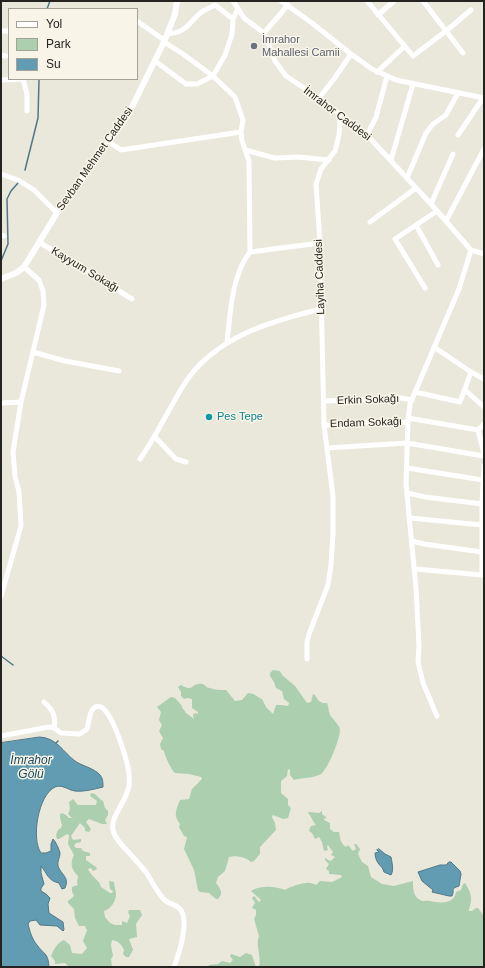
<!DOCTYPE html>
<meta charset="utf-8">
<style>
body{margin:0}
#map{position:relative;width:485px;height:968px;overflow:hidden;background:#eae7db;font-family:Helvetica,sans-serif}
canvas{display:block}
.frame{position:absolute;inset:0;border:2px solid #24231f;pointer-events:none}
.legend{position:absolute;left:8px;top:8px;width:130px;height:72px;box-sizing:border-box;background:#f8f5e8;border:1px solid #a3a198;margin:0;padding:5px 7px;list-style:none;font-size:12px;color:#24231f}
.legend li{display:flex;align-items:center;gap:8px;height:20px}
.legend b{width:20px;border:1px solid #a3a198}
</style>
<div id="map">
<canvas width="485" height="968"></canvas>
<div class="frame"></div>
<ul class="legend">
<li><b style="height:5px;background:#fff"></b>Yol</li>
<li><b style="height:11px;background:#accfb0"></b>Park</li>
<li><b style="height:11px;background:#629cb2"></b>Su</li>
</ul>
</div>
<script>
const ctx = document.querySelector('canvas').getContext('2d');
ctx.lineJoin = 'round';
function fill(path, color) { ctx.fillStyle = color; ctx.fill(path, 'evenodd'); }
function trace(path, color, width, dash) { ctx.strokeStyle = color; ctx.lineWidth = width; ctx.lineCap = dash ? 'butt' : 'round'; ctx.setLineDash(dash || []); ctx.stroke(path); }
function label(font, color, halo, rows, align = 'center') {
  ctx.font = font + ' Helvetica,sans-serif'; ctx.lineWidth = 3; ctx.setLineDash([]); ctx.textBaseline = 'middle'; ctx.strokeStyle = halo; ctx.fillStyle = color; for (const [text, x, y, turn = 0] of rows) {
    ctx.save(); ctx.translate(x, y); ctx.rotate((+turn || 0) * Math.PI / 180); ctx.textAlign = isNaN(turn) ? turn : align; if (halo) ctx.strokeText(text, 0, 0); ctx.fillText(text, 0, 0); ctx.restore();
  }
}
fill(new Path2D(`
 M 273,670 L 280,671 L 282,675 L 295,686 L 307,703 L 311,702 L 313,694 L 315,695 C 318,700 320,704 327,703 C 329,707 328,711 330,715 C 333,720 339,724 340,730 C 340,739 328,769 321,774 C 314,778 301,778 294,780 L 290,775 L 290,770 L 288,769 L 287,776 L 281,781 L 281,793 L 288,799 L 288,805 L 291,808 L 288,818 L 283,819 L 273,815 L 272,817 L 275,823 L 276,830 L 260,847 L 260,854 L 254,861 L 251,862 C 246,857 235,855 229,857 L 225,871 L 218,877 L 216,883 C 220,888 224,893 218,899 L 216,899 L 209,893 L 200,892 L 198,890 L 194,870 L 184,849 L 187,837 L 184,836 L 179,827 L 180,824 C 173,815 176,810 180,800 L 189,799 L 192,789 L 202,779 L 201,777 L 189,774 L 175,773 C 171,770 165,756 164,751 L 161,749 L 160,744 L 163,738 L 159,731 L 162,725 L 159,720 L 161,712 L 157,707 L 171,697 L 175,698 L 183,707 L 181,706 L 186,713 L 194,719 L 193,715 L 195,713 L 198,714 L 198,712 L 192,708 L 192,699 L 187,698 L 184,699 L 181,696 L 181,692 L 178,687 L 181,685 C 194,693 192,682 202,684 C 205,684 206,688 210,688 C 215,690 220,690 226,690 L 235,701 L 242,700 L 248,693 C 254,693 257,697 262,699 L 266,707 L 273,714 L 276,705 L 282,705 L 288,706 L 289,703 L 284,699 L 282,691 L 276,688 L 274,682 L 270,676 L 270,673 Z
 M 91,793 L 95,794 L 100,799 L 103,801 L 105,808 L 108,811 L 108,815 L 105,820 L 107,824 L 102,824 L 89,819 L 86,822 L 91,829 L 89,832 L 85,831 L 85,828 L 80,823 L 71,836 L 73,840 L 81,839 L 81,842 L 76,843 L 74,846 L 76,848 L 81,848 L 83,851 L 90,853 L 90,856 L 86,856 L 86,860 L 96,867 L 97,869 L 93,871 L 91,868 L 88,869 C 92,878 99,879 101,887 L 110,893 L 112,893 L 113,891 L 110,889 L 109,881 L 114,882 C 114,886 116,890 116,894 C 116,901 111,909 104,911 L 105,917 L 110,923 L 115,925 L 122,925 L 122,921 L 127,923 L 130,916 L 128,912 L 129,910 L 140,910 L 142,915 L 136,924 L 137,937 L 129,939 L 133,950 L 129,957 L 126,957 L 123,954 L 124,950 C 121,944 119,941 112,940 L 111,945 L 113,956 L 111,959 L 112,967 L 69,967 L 65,963 L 55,964 L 55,961 L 51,956 C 54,949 57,943 64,940 L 70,945 L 72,953 L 82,954 L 87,948 L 83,941 L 87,930 L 85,926 L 79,926 L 75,918 L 74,909 L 68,903 L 68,901 L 73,897 L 74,895 L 72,892 L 72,887 L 78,885 L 77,883 L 78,876 C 71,869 70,863 74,855 L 68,844 L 69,835 L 67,834 L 59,839 L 57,839 L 56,835 L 58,830 L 61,828 L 62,825 L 60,818 L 60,814 L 62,813 L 66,815 L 69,818 L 72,818 L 68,814 L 70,809 L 69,802 L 73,799 L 78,805 L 96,805 L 97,801 L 90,796 Z
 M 322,811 L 322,814 L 326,817 L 326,819 L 324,818 L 324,820 L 330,823 L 330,829 L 334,832 L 339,832 C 340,837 340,843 346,847 L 348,845 L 353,851 L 356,849 L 354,844 L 356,844 L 360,849 L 358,854 L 362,862 L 368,866 L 371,877 L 382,884 L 394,886 L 413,881 C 413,887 413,897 420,900 C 423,902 427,900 430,901 C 439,903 454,905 456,892 L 461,890 L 463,884 L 465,883 C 471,892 473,899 469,909 L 469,911 L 472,911 L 476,908 L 478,908 L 484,916 L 484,967 L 259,967 C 262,956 255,946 259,936 C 257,930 256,925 254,919 L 256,915 L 256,910 L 252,908 L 255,903 L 252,898 L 254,896 L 259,902 L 261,900 L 251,891 C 260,885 276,886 285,890 C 290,887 304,882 310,883 C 312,883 314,884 316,885 L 320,881 L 332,882 L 342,877 L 341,875 L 329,874 L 329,871 L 326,869 L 329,864 L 325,860 L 325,858 L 330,861 L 332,860 L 335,857 L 331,855 L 333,852 L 328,845 L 327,846 L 328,850 L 324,851 L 322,842 L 319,837 L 315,839 L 312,833 L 309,831 L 311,826 L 316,825 C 312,821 312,817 308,813 L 309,812 L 319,813 Z
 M 246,953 L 252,955 L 256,967 L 208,967 L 209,965 L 218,964 L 222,961 L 230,963 L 233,960 L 230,956 L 231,954 L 240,957 Z`), '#accfb0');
const water = new Path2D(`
 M 40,737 C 57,738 63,752 75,761 C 82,766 94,768 100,775 C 103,778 103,783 103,787 C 94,789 85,792 75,791 C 68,790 62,784 55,787 C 38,795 31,839 41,853 L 46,853 L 51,851 L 51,844 L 53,839 C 56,842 59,849 60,853 C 60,858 57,861 58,866 C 61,875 70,877 65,888 L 62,889 L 59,883 C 48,881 47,873 41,866 L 41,873 L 44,884 L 41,888 L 41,891 L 46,894 L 50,898 L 48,904 L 49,913 L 63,922 L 64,930 L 63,931 L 57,926 L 40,925 L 36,920 L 30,921 L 28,924 C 30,932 32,939 37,945 C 44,955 48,952 49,967 L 1,967 L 1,743 Z
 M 379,849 L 385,854 L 391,857 C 392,863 394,870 391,875 L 384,872 C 382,864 376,866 375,853 L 379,852 L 377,850 Z
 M 449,862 L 451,862 L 460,871 L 461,874 L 459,886 C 450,889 455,889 452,896 L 449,896 L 432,892 L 433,890 L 422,881 L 418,872 L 440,865 L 446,865 Z`);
fill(water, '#629cb2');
trace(water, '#4f7886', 1);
trace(new Path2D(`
 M 47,9 L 50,1
 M 25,170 L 38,118 L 39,79
 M 1,261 L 8,244 L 7,199 L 11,191 L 18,183
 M 1,656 L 13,665
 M 56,743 L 58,741`), '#4f7886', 1.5);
trace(new Path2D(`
 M 233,1 L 244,18 L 264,33 L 275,61 L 286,76 L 319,98 L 367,135 L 431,204 L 471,250 L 484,254
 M 281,1 L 312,23 L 351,54 L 372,69 L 396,80 L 484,98
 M 367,1 L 413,56 L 446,31 L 471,10
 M 423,1 L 463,53
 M 378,15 L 394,1
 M 137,21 L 164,40
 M 1,31 L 9,31
 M 264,33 L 288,5
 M 167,34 C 189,32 188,22 203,11 C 207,9 211,7 215,5 L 233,19
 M 164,42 L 183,54 L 213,76 L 235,97 L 243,120 L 241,132 L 242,141 L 249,161 L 250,252 C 232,274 230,314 227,343
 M 1,55 L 6,56
 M 155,61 L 186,84 L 197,84 L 213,76 L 225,55 L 232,34 L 233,19 L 238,9
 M 377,72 L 405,46
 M 1,80 L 23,79 L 27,94 L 27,111
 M 319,98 L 334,79 L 351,54
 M 367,135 L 376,117 L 387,76
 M 458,135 L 483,98
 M 109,142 L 121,150 L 241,132
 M 245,150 L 275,158 L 298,157 L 329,160
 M 391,160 L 413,84
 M 1,174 L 18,180 L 34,190 L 57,213
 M 407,178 L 426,133 L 433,124 L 446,115 L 458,93
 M 431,204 L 453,154
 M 446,221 L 484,149
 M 370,222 L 416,188
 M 416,225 L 438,265
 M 1,235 L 4,236
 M 39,242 L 132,299
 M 250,252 L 320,243
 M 425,288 L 395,239 L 437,211
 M 434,347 L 471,372 L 484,379
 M 33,352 L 65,361 L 119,371
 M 465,390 L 484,407
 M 415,392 L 460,402 L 471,372
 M 324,401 L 377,399 L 395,397 L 412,400
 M 1,403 L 21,402
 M 408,418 L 478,430 L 484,424
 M 324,425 L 343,426 L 363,422 L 387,424 L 408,422
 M 478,430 L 484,454
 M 155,437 L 176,459 L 186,462
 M 327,448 L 407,443 L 484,456
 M 140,459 C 157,435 169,408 185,383 C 215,337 271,321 321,309
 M 407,468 L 483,480
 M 407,493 L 425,497 L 482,504
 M 410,518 L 482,525
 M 412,541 L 424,544 L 482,552
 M 415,569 L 482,575 L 482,504 L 484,466
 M 1,596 L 21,526 L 19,492 L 15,476 L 13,452 L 21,402 L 44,305 L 43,291 L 39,280 L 24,267
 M 307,659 L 307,642 L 309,634 L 328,585 L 331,565 L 333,534 L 333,496 L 324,425 L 320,243 L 316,184 L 321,169 L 335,151 L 339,135 L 340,123 L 339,113
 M 44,702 C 53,710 56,716 54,728
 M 437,716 L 423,683 L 418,662 L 419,646 L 416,588 L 406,484 L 408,422 L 410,404 L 459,289 L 471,250
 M 1,736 L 49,727 L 54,728 L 61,733 L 80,734 L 87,729 C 89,723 89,713 93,709 C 108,692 126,759 128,767 C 129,773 130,779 129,785 C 128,800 110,816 113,830 C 115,840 126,849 132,856 C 137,862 142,867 146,872 C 151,880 155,888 161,896 C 167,905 175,903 180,909 C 190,920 179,954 174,967`), '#fff', 5);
trace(new Path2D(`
 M 1,279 L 16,273 L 24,267 L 57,213 L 128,115 L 164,42 L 175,14 L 177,1`), '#fff', 6);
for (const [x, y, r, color] of [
 [254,46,4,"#6b7280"],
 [209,417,4,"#0f9aa8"]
]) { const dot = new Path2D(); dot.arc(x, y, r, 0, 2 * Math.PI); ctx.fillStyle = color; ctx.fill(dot); trace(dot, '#f8f5e8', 1.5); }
label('11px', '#5b616d', '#f8f5e8', [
 ["İmrahor",262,40],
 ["Mahallesi Camii",262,53]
], 'left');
label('11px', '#24231f', '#f8f5e8', [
 ["İmrahor Caddesi",337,114,37],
 ["Sevban Mehmet Caddesi",95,159,-55],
 ["Kayyum Sokağı",85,270,31],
 ["Layiha Caddesi",320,277,-92],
 ["Erkin Sokağı",368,400,-2],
 ["Endam Sokağı",366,423,-2]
]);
label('11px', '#0d838f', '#f8f5e8', [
 ["Pes Tepe",217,417]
], 'left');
label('italic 12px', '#164859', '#f8f5e8', [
 ["İmrahor",31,761],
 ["Gölü",31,775]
]);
</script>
